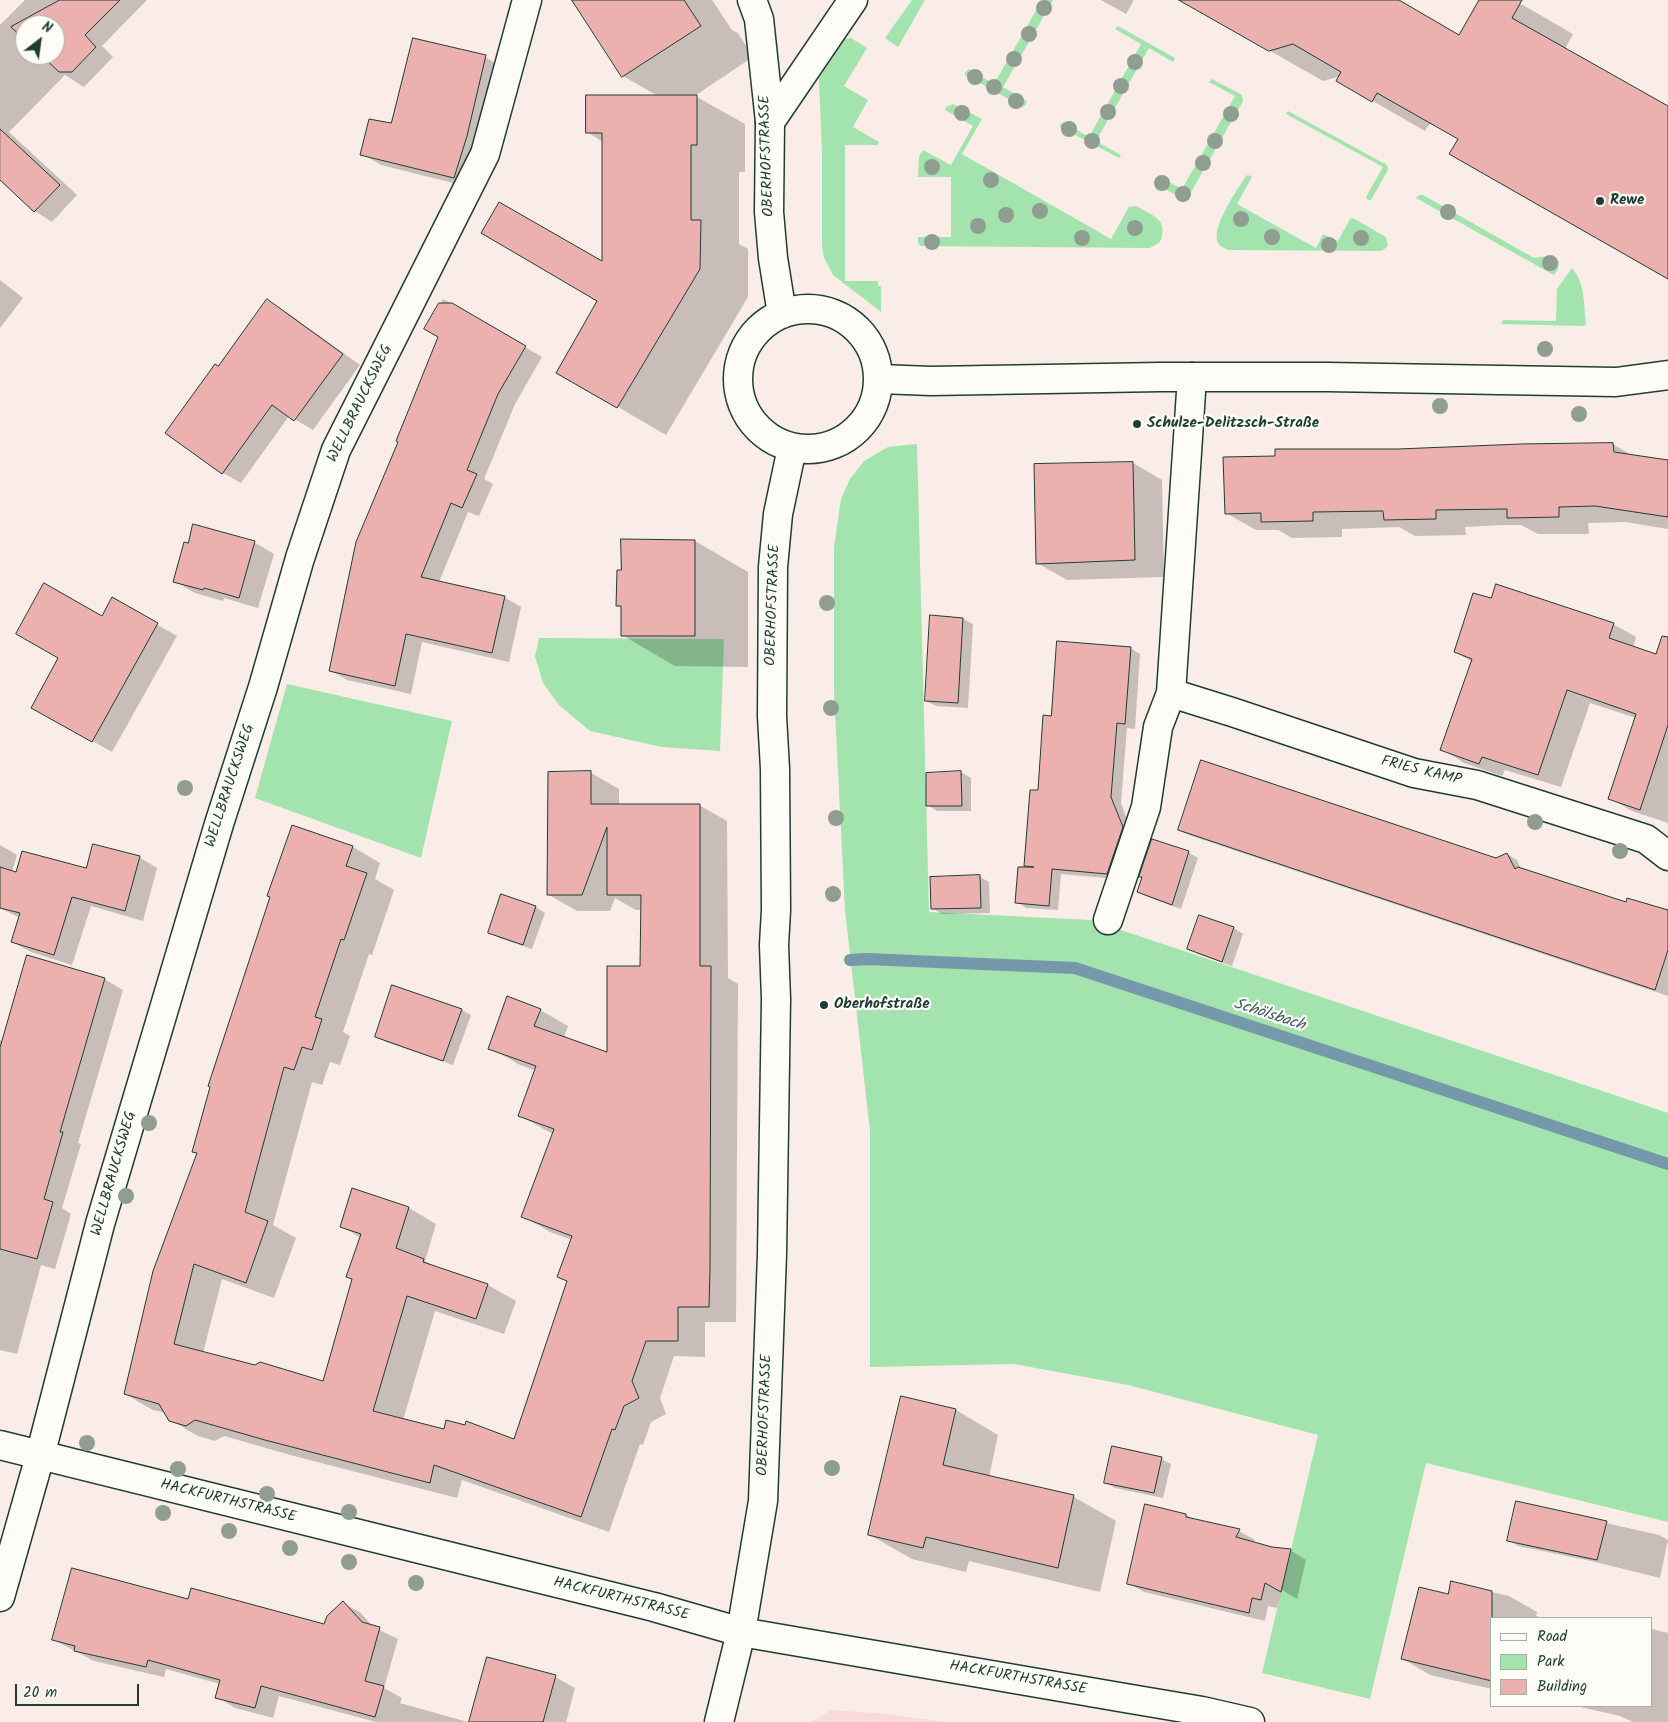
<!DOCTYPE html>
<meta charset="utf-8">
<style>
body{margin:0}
#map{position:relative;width:1668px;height:1722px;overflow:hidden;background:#faede8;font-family:Kalam,sans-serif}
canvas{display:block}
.legend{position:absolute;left:1490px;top:1617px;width:162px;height:90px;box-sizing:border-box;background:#fdfcf7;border:1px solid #a4b0a9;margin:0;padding:6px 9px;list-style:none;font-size:15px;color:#1f3d34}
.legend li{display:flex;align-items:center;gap:10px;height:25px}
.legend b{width:25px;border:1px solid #a4b0a9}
.north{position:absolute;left:15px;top:15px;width:50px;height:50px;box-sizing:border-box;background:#fdfcf7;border:1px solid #a4b0a9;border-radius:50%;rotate:30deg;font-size:14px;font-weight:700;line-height:20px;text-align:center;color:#1f3d34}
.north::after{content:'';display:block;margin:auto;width:18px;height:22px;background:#1f3d34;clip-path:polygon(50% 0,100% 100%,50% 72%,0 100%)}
.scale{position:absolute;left:15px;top:1684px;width:124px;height:22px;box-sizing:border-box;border:2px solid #1f3d34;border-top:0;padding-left:6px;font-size:15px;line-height:18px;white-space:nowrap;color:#1f3d34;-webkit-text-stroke:4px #fdfcf7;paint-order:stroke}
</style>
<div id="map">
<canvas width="1668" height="1722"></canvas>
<ul class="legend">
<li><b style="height:6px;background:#fdfcf7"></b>Road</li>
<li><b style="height:14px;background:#a3e3ad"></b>Park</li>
<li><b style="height:14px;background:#ecb1ae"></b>Building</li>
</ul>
<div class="north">N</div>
<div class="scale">20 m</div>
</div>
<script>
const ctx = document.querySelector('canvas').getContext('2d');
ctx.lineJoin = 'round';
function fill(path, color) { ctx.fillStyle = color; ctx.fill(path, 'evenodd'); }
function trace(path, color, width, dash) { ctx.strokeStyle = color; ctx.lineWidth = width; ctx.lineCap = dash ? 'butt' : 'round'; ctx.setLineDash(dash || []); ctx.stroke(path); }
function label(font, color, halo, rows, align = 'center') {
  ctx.font = font + ' Kalam,sans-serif'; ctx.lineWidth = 4.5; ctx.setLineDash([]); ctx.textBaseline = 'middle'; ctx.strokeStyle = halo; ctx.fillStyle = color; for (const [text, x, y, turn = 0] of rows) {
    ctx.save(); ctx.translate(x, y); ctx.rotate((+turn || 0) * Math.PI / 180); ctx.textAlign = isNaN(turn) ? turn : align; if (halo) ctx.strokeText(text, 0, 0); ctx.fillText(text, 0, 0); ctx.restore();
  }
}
fill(new Path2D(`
 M 830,1710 L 887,1714 L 944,1722 L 812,1722 Z`), '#f6dbd7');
fill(new Path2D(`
 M 912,0 L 925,0 L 898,47 L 885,38 Z
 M 1042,0 L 1053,0 L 1003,87 L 1027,101 L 1026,104 L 1023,107 L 965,75 L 965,73 L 969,69 L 994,84 Z
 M 1118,26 L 1175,58 L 1173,62 L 1149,48 L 1096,141 L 1121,155 L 1119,158 L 1060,127 L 1060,125 L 1063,122 L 1089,137 L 1141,44 L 1115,29 Z
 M 851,38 L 867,48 L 844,86 L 868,100 L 853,127 L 879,142 L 878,145 L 845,145 L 845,281 L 878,281 L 878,286 L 881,286 L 881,312 L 833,275 L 824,258 L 822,246 L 822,154 L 819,78 L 845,39 Z
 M 1212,79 L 1242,95 L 1243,101 L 1187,199 L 1184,200 L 1155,183 L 1157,178 L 1160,177 L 1182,189 L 1235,96 L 1209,82 Z
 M 953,104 L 982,119 L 962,154 L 1111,239 L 1129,207 L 1136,206 C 1153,216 1169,219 1160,242 L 1150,248 L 920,246 L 918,242 L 918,237 L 951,237 L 951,177 L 918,177 L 919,156 L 923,150 L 951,165 L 973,126 L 945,110 L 946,107 Z
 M 1288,111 L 1387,165 L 1388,170 L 1371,200 L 1368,200 L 1366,197 L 1383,167 L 1286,114 Z
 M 1248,175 L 1252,177 L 1237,204 L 1316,248 L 1323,234 L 1338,241 L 1350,219 L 1353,218 L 1386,237 L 1388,246 L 1382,251 L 1379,251 L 1229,250 C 1226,249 1221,247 1219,244 C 1208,231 1238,189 1246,176 Z
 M 1419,195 L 1423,195 L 1534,258 C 1544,257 1553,253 1559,262 L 1558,269 L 1554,275 L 1552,274 L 1416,198 Z
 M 1572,268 C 1585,282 1584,306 1586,324 L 1584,326 L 1502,324 L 1501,323 L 1503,320 L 1556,321 L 1557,289 Z
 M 917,444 L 929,912 L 1091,920 L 1668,1113 L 1668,1522 L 1426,1463 L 1370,1699 L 1262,1673 L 1318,1435 L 1128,1385 L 1014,1364 L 870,1367 L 870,1131 L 845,910 L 834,692 L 834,547 L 841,499 L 850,479 L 864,461 L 888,447 Z
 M 539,638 L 724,639 L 720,751 L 662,747 L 590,731 L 559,705 L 543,683 L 535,656 Z
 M 287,684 L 452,721 L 421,858 L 255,798 Z`), '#a3e3ad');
fill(new Path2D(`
 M 25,0 L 147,0 L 102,46 L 113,57 L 84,87 L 65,75 L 9,132 L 77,195 L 52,222 L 35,211 L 0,178 L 0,25 ZM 25,25 L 55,25 L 55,55 L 25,55 Z
 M 592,0 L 712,0 L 732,30 L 738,33 L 753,57 L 693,97 L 697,97 L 745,124 L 745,172 L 739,172 L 739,244 L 748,249 L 748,297 L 666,435 L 558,372 L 599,301 L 603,263 L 603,142 L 587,132 L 658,96 L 623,76 Z
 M 1101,0 L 1134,0 L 1126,14 Z
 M 1181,0 L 1396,0 L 1460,37 L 1480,0 L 1514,0 L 1573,34 L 1565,49 L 1668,107 L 1668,278 L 1459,138 L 1431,122 L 1425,131 L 1338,81 L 1341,76 L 1323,81 Z
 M 480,54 L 498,65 L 473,188 L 381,165 L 362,154 L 392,125 Z
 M 0,280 L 23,298 L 0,328 Z
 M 443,299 L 542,357 L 515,404 L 484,479 L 493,484 L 479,516 L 468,512 L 439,582 L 504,597 L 521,607 L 509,662 L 422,642 L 411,694 L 347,680 L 330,670 L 400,441 L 440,337 L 426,329 Z
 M 267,301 L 285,311 L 360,365 L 313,430 L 289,416 L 241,483 L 223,473 L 218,368 Z
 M 1613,444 L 1633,456 L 1667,461 L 1668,459 L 1668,529 L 1625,522 L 1588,523 L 1589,534 L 1538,534 L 1521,525 L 1502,525 L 1465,527 L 1466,535 L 1415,536 L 1399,527 L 1342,529 L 1342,537 L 1292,538 L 1278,530 L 1256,530 L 1226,513 L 1276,457 L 1398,450 Z
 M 1133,463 L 1162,480 L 1164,577 L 1067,580 L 1037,563 Z
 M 695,541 L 748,572 L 748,667 L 675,666 L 622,635 L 622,608 L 618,606 L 622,571 Z
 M 254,542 L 274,554 L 258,608 L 224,598 L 223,601 L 195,593 L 175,581 Z
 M 112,599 L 177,636 L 112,752 L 32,707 L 102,617 Z
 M 1492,600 L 1613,624 L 1636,637 L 1633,647 L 1668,659 L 1668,823 L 1632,811 L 1609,798 L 1636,718 L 1590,703 L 1561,787 L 1505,770 L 1502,776 L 1464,763 L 1442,749 L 1473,662 L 1455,652 Z
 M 931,617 L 963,619 L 973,624 L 968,708 L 936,706 L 926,701 Z
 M 1130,648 L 1140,654 L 1135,729 L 1127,728 L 1121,803 L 1132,833 L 1117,879 L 1061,874 L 1058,910 L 1026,908 L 1017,902 L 1030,868 L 1025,866 L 1052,717 Z
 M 961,772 L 971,778 L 971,811 L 937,811 L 928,805 Z
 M 549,773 L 591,773 L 619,789 L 619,805 L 699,805 L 727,821 L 728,978 L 738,984 L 736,1322 L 705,1322 L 705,1357 L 674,1356 L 660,1398 L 666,1414 L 651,1422 L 643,1445 L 640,1444 L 609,1532 L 462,1480 L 457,1498 L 294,1456 L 224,1436 L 215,1441 L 198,1436 L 170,1420 L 166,1413 L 153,1410 L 125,1394 L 198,1154 L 193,1151 L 293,826 L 353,847 L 380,863 L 375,879 L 394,890 L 372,955 L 369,954 L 343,1032 L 350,1036 L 340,1065 L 330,1062 L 322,1085 L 312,1082 L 273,1225 L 296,1238 L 274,1298 L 222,1279 L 203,1353 L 324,1382 L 354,1280 L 361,1238 L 341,1226 L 409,1208 L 436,1224 L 425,1261 L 437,1268 L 488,1285 L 516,1301 L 504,1334 L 435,1311 L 403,1420 L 445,1431 L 515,1440 L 568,1282 L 559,1277 L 572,1240 L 550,1232 L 522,1216 L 553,1134 L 520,1116 L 536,1071 L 518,1064 L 490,1048 L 540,1010 L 568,1026 L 564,1037 L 608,1054 L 642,967 L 642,910 L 636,910 L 615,898 L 610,911 L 577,911 L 549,895 Z
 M 1179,829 L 1496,860 L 1507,854 L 1517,860 L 1521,869 L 1668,918 L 1668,996 L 1189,835 Z
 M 0,845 L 17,855 L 12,872 L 17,874 L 87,870 L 139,857 L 157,868 L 143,921 L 91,906 L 72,965 L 31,952 L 12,942 L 20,918 L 0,908 Z
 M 1188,852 L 1198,858 L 1181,909 L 1148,897 L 1138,892 L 1143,878 L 1141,876 Z
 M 980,877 L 989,882 L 990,913 L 942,914 L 932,908 Z
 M 536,907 L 545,913 L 532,949 L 499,938 L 489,932 Z
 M 1200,917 L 1234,928 L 1243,934 L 1232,966 L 1198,954 L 1189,949 Z
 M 104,979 L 123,990 L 78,1143 L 81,1144 L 62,1208 L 71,1214 L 55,1269 L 41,1265 L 17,1354 L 0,1350 L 0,1040 L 3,1041 Z
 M 462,1010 L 471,1015 L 453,1065 L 386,1042 L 377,1036 Z
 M 902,1397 L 956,1410 L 998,1435 L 989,1477 L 1074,1497 L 1116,1521 L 1100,1592 L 969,1561 L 966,1572 L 912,1559 L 870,1535 Z
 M 1161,1459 L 1171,1464 L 1163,1498 L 1115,1488 L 1106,1483 Z
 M 1517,1503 L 1659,1535 L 1668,1540 L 1660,1578 L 1591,1561 L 1518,1546 L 1509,1540 Z
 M 1186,1515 L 1195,1520 L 1239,1531 L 1255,1540 L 1254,1543 L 1290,1550 L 1306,1560 L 1297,1599 L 1282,1590 L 1277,1608 L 1268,1606 L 1265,1621 L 1144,1592 L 1128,1583 Z
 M 1452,1583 L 1509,1596 L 1537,1612 L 1536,1616 L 1544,1618 L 1492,1618 L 1492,1689 L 1430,1675 L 1403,1659 L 1449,1595 Z
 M 189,1601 L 325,1625 L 343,1603 L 361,1613 L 373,1627 L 398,1639 L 384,1688 L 402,1698 L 400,1703 L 468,1722 L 376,1722 L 279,1696 L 273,1718 L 235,1708 L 217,1697 L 220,1684 L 166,1669 L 164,1677 L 94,1661 L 54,1640 Z
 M 1652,1629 L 1668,1633 L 1668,1722 L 1633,1722 L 1620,1716 L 1576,1706 L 1652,1706 Z
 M 555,1677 L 575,1688 L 566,1722 L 487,1722 Z`), '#0003');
trace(new Path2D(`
 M 850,960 L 867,959 L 1075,968 L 1668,1164`), '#7598aa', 12);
const building = new Path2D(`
 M 60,0 L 120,0 L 85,35 L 96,47 L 72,72 L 59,72 L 41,55 L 55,55 L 55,25 L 25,25 L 25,40 L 11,27 Z
 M 572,0 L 684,0 L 701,26 L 622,77 Z
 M 1179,0 L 1399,0 L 1459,35 L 1479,0 L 1522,0 L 1512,18 L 1668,106 L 1668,279 L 1449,154 L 1458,139 L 1377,93 L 1372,102 L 1336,81 L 1341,72 L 1293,44 L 1269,51 Z
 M 413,38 L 486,55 L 467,136 L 454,178 L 360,155 L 369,119 L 391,123 Z
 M 586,95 L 697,95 L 697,145 L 691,145 L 691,220 L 701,220 L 700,269 L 617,408 L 556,373 L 597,301 L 481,233 L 499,202 L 602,261 L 602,133 L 586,133 Z
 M 0,129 L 60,185 L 34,212 L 0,180 Z
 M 267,299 L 343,354 L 294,421 L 272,405 L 222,474 L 165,433 L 215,364 L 218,366 Z
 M 439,303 L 452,303 L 526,346 L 498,394 L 467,470 L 477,474 L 462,508 L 451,503 L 421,577 L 505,596 L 492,653 L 406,634 L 395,686 L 329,671 L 356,542 L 398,442 L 396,441 L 438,337 L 424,329 Z
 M 1613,443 L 1614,452 L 1668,460 L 1668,517 L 1595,506 L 1559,507 L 1559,517 L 1507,518 L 1507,509 L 1436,510 L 1436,519 L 1384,520 L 1383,511 L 1313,512 L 1313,521 L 1261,522 L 1261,513 L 1225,514 L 1223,457 L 1275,456 L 1275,449 L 1398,449 L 1521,444 Z
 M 1133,462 L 1135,560 L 1036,564 L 1034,464 Z
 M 193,524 L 255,541 L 239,598 L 204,588 L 203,590 L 173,582 L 184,542 L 188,543 Z
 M 621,539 L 695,540 L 695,636 L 621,636 L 621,606 L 616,606 L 617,570 L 621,570 Z
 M 44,583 L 102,616 L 112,597 L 158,623 L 92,742 L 31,708 L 58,658 L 16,634 Z
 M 1496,584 L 1614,623 L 1609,638 L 1656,654 L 1662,636 L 1668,637 L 1668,725 L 1640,810 L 1608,799 L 1636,714 L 1567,690 L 1538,775 L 1482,757 L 1479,764 L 1440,750 L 1472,659 L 1454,652 L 1473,593 L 1491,598 Z
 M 930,615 L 963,618 L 958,703 L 925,701 Z
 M 1057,641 L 1131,647 L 1125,724 L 1117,723 L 1111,797 L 1123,827 L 1107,874 L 1052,869 L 1049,906 L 1015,903 L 1018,867 L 1034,867 L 1024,866 L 1030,790 L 1038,790 L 1043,715 L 1051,716 Z
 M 1201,760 L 1496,858 L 1507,853 L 1515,869 L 1518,867 L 1626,902 L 1627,898 L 1668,910 L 1668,950 L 1655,990 L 1178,830 Z
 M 591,771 L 591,804 L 700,804 L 700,966 L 711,966 L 710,1268 L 709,1307 L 678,1307 L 678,1341 L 646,1341 L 632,1381 L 639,1398 L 624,1406 L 615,1430 L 612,1429 L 581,1517 L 434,1465 L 430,1483 L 265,1440 L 195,1420 L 186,1426 L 169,1421 L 159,1404 L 124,1394 L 153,1271 L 197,1153 L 192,1152 L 210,1087 L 208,1086 L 270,897 L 267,896 L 292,825 L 353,846 L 346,866 L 367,873 L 344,940 L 341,939 L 315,1017 L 322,1019 L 312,1050 L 302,1047 L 294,1070 L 284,1067 L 245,1212 L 268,1221 L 246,1283 L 194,1264 L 174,1344 L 255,1365 L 260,1362 L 323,1381 L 352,1279 L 346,1277 L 361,1234 L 340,1227 L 352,1188 L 409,1207 L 396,1248 L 424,1259 L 423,1262 L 488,1284 L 476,1319 L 407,1296 L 373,1411 L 444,1429 L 446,1420 L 465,1425 L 466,1421 L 514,1439 L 567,1281 L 557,1277 L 572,1236 L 521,1217 L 554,1129 L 518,1116 L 536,1066 L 488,1049 L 507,996 L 541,1009 L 534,1026 L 607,1052 L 607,966 L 640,966 L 641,895 L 607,895 L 607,827 L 582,895 L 547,895 L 548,772 Z
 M 961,771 L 962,806 L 926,806 L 926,773 Z
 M 1152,839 L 1189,851 L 1172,905 L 1137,892 L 1142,877 L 1139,877 Z
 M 93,844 L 140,856 L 125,911 L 72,897 L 54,955 L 11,942 L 20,913 L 0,908 L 0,867 L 16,872 L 22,851 L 86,868 Z
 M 980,875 L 981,908 L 931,909 L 930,877 Z
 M 501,894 L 536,906 L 523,945 L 488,933 Z
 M 1199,915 L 1234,927 L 1222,962 L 1187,949 Z
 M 27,955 L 105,978 L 60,1132 L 63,1132 L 44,1199 L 53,1202 L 37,1259 L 0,1249 L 0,1048 Z
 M 392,985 L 462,1009 L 443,1061 L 375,1037 Z
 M 901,1396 L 956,1409 L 943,1465 L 1074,1495 L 1058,1568 L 926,1537 L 923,1548 L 868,1535 Z
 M 1112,1446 L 1162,1457 L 1154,1493 L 1104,1483 Z
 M 1516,1501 L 1607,1521 L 1597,1560 L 1507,1541 Z
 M 1145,1504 L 1186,1514 L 1186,1517 L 1240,1529 L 1236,1537 L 1272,1547 L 1291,1549 L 1281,1592 L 1265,1583 L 1261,1600 L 1252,1598 L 1249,1613 L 1127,1584 Z
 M 72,1568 L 188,1599 L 191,1588 L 324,1624 L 327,1616 L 343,1601 L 362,1622 L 380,1627 L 365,1681 L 384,1686 L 375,1717 L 261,1686 L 255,1708 L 215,1698 L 220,1680 L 148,1660 L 146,1667 L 74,1651 L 75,1646 L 52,1640 Z
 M 1451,1581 L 1492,1591 L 1492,1681 L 1401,1659 L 1419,1587 L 1448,1594 Z
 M 487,1657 L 556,1675 L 543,1722 L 469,1722 Z`);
fill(building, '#ecb1ae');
trace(building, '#1f3d34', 1);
const street = new Path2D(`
 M 770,122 L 853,0
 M 1171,693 L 1232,712 L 1414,773 L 1477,785 L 1646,839 L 1668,856
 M 1108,920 L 1146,807 L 1158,727 L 1171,693 L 1192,377
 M 0,1445 L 654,1607 L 741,1632
 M 0,1597 L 40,1456 L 100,1224 L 219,824 L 263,687 L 300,558 L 336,450 L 485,154 L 527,0`);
const secondary = new Path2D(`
 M 752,0 L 759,19 L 770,122 L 769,212 L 773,258 L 782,314
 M738 379a70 70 0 1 1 140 0a70 70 0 1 1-140 0Z
 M 880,379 L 931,381 L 1160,377 L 1327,377 L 1616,382 L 1668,375
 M 741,1632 L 1125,1698 L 1202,1711 L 1250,1722
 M 719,1722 L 741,1632 L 763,1501 L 772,1254 L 776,999 L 774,945 L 776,910 L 775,769 L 772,716 L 773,567 L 778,514 L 792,448`);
trace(street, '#1f3d34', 31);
trace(secondary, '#1f3d34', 31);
trace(street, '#fdfcf7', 28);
trace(secondary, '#fdfcf7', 28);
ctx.fillStyle = '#909e92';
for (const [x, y] of [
 [1044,8],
 [1029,34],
 [1014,59],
 [1135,62],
 [975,77],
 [1121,86],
 [994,87],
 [1016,101],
 [1108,112],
 [962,113],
 [1231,114],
 [1069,129],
 [1092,141],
 [1215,141],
 [1203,163],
 [932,167],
 [991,180],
 [1162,183],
 [1183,194],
 [1040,211],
 [1448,212],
 [1006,215],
 [1241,219],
 [978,226],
 [1135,228],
 [1272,237],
 [1082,238],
 [1361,238],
 [932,242],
 [1329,245],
 [1550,263],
 [1545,349],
 [1440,406],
 [1579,414],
 [827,603],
 [831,708],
 [185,788],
 [836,818],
 [1535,822],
 [1620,851],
 [833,894],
 [149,1123],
 [126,1196],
 [87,1443],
 [832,1468],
 [178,1469],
 [267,1494],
 [349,1512],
 [163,1513],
 [229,1531],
 [290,1548],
 [349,1562],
 [416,1583]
]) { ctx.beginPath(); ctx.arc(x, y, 8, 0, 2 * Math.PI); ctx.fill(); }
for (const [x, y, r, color] of [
 [1600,201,5,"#1f3d34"],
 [1137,424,5,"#1f3d34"],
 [824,1005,5,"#1f3d34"]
]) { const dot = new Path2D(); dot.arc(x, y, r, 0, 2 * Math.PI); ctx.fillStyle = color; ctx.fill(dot); trace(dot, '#fdfcf7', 2); }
label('15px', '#1f3d34', '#fdfcf7', [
 ["OBERHOFSTRASSE",768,156,-92],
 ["WELLBRAUCKSWEG",361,404,-64],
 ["OBERHOFSTRASSE",774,605,-88],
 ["FRIES KAMP",1421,772,14],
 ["WELLBRAUCKSWEG",231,786,-72],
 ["WELLBRAUCKSWEG",115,1174,-74],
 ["OBERHOFSTRASSE",766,1415,-88],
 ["HACKFURTHSTRASSE",228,1502,14],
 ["HACKFURTHSTRASSE",621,1600,14],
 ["HACKFURTHSTRASSE",1018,1679,10]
]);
label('bold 15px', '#1f3d34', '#fdfcf7', [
 ["Rewe",1610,201],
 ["Schulze-Delitzsch-Straße",1147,424],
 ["Oberhofstraße",834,1005]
], 'left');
label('italic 16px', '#3c5b5b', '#fdfcf7', [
 ["Schölsbach",1269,1016,18]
]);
</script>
